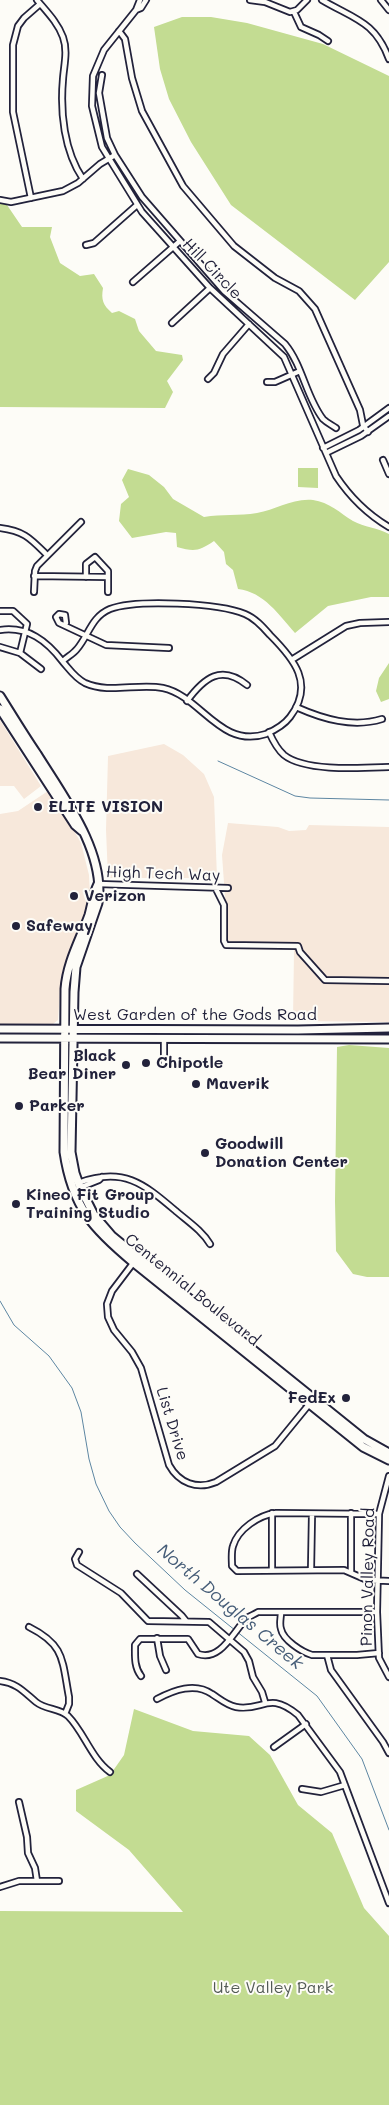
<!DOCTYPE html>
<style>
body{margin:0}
canvas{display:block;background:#fdfcf7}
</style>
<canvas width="389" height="2105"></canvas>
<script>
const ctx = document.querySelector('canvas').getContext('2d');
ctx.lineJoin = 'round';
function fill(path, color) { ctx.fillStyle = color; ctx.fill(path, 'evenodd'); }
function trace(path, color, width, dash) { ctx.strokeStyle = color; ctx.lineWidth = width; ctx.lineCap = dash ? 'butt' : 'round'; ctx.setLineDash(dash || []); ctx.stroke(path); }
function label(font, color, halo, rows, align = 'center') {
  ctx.font = font + ' Mali,sans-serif'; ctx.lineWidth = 4; ctx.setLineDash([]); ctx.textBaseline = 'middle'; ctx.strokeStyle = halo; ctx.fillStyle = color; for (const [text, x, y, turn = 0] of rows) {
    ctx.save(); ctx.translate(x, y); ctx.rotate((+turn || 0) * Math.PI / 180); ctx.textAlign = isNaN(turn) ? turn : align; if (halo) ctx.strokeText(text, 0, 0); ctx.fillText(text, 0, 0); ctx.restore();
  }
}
fill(new Path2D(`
 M 0,720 L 41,786 L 24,799 L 14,786 L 0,786 Z
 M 164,744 L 183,755 L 204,774 L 214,797 L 217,878 L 108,878 L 106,830 L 108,756 Z
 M 48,791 L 63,811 L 81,843 L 89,875 L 90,896 L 86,913 L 61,976 L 58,1020 L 53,1024 L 0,1024 L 0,814 L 18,811 Z
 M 228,823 L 278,827 L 289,831 L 306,830 L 309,825 L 389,827 L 389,1022 L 293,1021 L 294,950 L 224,949 L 225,897 L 222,855 Z`), '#f7e8db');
fill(new Path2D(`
 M 182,17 L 211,17 L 247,23 L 323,44 L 389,76 L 389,262 L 355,300 L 231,205 L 191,142 L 169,99 L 160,69 L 154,27 Z
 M 0,203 L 7,205 L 22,227 L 52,227 L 50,237 L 60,263 L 80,276 L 94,274 L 103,288 C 101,300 103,305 112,313 L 119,311 L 135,319 L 139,331 L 156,351 L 182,355 L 183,360 L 167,381 L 173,392 L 165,408 L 0,407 Z
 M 298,468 L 318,468 L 318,488 L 298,487 Z
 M 128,469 L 149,475 L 164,487 L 173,499 L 204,517 C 222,514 239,516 257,513 C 276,510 292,498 313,500 C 329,502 340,513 353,521 C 364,527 378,528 389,534 L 389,597 L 371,597 L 328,606 L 295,633 C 279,615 264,592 238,589 L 233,570 L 226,564 L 224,552 L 214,541 C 199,551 195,552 177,547 L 176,533 L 166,532 L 132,538 L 119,521 L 121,504 L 129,497 L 122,480 Z
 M 389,663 L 389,699 L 381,702 L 376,691 L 379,678 Z
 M 349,1045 L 389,1048 L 389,1277 L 367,1277 L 353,1274 L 336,1251 L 335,1201 L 337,1047 Z
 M 134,1709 L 193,1731 L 249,1736 L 270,1755 L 298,1805 L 332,1833 L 364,1908 L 389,1936 L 389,2105 L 0,2105 L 0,1911 L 183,1912 L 129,1850 L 76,1811 L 76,1790 L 110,1775 L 124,1755 Z`), '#c3dc92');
trace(new Path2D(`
 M 218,761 L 295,796 L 310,798 L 389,800
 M 0,1301 L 14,1325 L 49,1356 L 72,1388 L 81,1412 L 89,1459 L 96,1484 L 109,1511 L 120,1527 L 135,1543 L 185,1590 L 317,1696 L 362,1759 L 389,1830`), '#5d86a2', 1);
const minor = new Path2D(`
 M 37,0 C 47,12 58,23 63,37 C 68,51 64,65 63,79 C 60,112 64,151 83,179
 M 146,0 L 141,8 L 136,10 L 104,50 L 93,76 L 92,106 L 102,147 L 142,212 L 210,288 L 284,357 L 336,476 C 350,497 367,514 389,527
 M 250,0 L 265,2 L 290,12 L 297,10 L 307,0
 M 322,0 C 354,19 375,21 389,59
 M 381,0 L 389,10
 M 136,10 L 140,0
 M 294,12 L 301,27 L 319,35 L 328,41
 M 119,31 L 125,39 L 132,78 L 142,111 L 183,186 L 234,246 L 275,278 L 299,291 L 315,309 L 360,410 L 363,425 L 368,432
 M 102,75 L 99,93 L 107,138 L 115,155 L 142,197 L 224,291 L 285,344 C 303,366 306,397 323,419 C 327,423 332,425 336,428
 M 31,198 L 13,112 L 13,45 L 18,26 L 24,18 L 40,4
 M 0,200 L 11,202 L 63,191 L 78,183 L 100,164 L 115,155
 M 86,245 L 94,243 L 137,205
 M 133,282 L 180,241
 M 172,323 L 210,288
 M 208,379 L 214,373 L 223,354 L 249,324
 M 267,382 L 275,382 L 300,371
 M 323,448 L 359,430 L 389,408
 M 326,453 L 361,436 L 389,416
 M 383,460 L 389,474
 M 0,528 C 24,531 30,538 46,554
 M 34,576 L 108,577 L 108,571 L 95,557 L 86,564 L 86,577
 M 34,592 L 35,571 L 37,566 L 81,522
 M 108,592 L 108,577
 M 0,611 L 13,611 L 27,624 L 20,653
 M 64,625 L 66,623 L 65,615 L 59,614 L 56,617 L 59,623 L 106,645 L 169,648
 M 0,630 C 28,626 47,641 63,662 C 70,670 75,678 85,683 C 109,694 138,683 163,688 C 201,696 220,749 266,734 C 275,730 284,725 290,717 C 315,684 294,659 270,635 C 263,627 255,618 245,614 C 219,603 136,599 110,609 C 91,617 89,635 77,649 C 73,654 67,657 63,661
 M 0,647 L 20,653 L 41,669
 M 293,659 L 346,626 L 360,623 L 389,622
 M 187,701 C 204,678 221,664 247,685
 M 296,707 C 323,719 353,728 382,719
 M 269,732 C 273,741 277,749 284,755 C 305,772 362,768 389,767
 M 98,884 L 228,888
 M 215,887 L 224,905 L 224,941 L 226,945 L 298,946 L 300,952 L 325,980 L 389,981
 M 164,1038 L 164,1065
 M 78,1183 C 124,1166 144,1184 177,1212 C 190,1223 202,1231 210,1244
 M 79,1188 L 99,1180 L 102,1177
 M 134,1262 L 112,1291 L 107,1304 L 108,1317 L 114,1330 L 132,1352 L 141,1368 L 169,1465 C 179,1483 197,1490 216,1482 L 275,1446 L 311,1402
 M 389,1476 L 379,1514 L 377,1612 L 379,1658 L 389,1677
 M 379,1514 L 276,1513 C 259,1515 238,1529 233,1546 C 231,1552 232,1560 232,1566 L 237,1571 L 344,1570 L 367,1580 L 389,1581
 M 79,1552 L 75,1559 L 77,1565 L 121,1593 L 148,1621 L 209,1622 L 244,1652 L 249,1661 L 253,1677 L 262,1692 L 265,1702
 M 272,1570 L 272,1513
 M 311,1570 L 312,1514
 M 351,1572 L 351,1513
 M 137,1574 L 182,1616 L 186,1621
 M 281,1612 C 281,1618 279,1624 281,1629 C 283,1640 302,1652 312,1655 L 357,1655 L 379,1653
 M 29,1627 C 65,1645 62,1660 69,1697 L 69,1704 L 65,1714
 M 157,1638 L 160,1656 L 166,1670
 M 327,1655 L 331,1670 L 383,1742 L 389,1753
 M 141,1676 C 134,1667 135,1656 135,1645 L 140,1639 L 188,1639 L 198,1654 C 221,1662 234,1630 247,1618 C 250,1616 255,1614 258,1612 L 377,1612
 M 0,1681 C 17,1683 24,1692 36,1702 C 46,1710 59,1708 68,1716 C 84,1732 91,1758 110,1772
 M 157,1699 C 174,1690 195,1682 212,1694 C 220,1699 226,1705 236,1707 C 263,1712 268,1690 298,1715 L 340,1772 L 389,1903
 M 274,1747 L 306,1724
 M 302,1789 L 321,1792 L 345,1785
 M 19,1802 L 27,1837 L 28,1853 L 35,1868 L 37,1881
 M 0,1887 L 19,1881 L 59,1881`);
const primary = new Path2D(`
 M 0,696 C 12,715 24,735 37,754 C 63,796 106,852 98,903 L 76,967 L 74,992 L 71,1152 L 75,1173 L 80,1187 L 94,1215 L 112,1236 L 139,1258 L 364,1439 L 389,1453
 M 0,709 L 75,825 L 82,831
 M 98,884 C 93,894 92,904 89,915 C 80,940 67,962 65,989 L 64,1152 C 72,1207 93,1229 134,1263 L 363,1447 L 389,1460
 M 0,1029 L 298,1030 L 389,1028
 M 0,1038 L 389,1039`);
trace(minor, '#22223b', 8);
trace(primary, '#22223b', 11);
trace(minor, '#fdfcf7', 4.5);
trace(primary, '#fdfcf7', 7);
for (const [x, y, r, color] of [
 [38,807,5,"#22223b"],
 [74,896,5,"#22223b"],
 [16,926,5,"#22223b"],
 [146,1063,5,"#22223b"],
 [126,1065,5,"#22223b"],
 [196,1084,5,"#22223b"],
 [19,1106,5,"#22223b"],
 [205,1153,5,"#22223b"],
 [16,1204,5,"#22223b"],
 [346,1398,5,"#22223b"]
]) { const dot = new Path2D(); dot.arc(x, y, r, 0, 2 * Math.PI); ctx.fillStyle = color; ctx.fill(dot); trace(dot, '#fdfcf7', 2); }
label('16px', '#22223b', '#fdfcf7', [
 ["Hill Circle",212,269,46],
 ["High Tech Way",163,874,2],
 ["West Garden of the Gods Road",195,1015],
 ["Centennial Boulevard",192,1290,39],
 ["List Drive",172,1424,73],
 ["Pinon Valley Road",368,1577,-89]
]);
label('bold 16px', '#22223b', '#fdfcf7', [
 ["ELITE VISION",48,807],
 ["Verizon",84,896],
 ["Safeway",26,926],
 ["Black",116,1056,"right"],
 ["Bear Diner",116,1074,"right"],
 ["Chipotle",156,1063],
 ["Maverik",206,1084],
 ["Parker",29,1106],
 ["Goodwill",215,1144],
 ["Donation Center",215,1162],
 ["Kineo Fit Group",26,1195],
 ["Training Studio",26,1213],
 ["FedEx",336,1398,"right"]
], 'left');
label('16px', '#525a55', '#fdfcf7', [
 ["Ute Valley Park",273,1988]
]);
label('italic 18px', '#455c77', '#fdfcf7', [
 ["North Douglas Creek",230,1607,40]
]);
</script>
